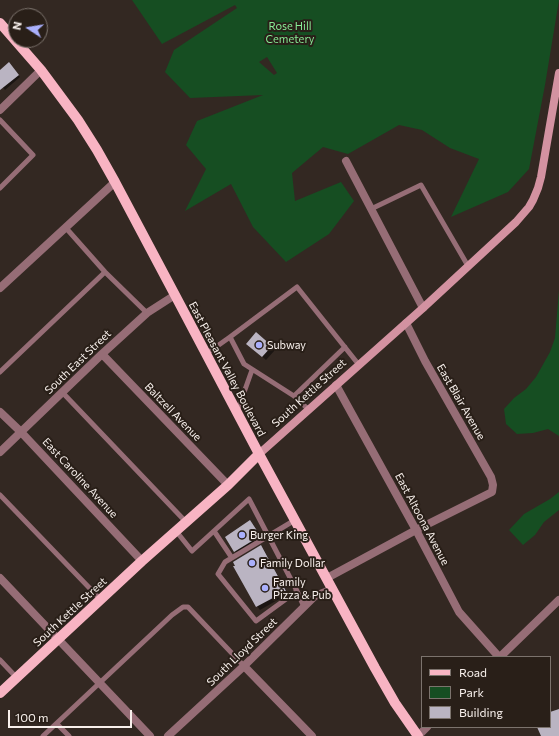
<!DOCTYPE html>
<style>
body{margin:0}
#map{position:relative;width:559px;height:736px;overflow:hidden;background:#332822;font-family:Commissioner,sans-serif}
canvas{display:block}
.legend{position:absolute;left:421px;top:656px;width:130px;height:72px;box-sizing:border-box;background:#291f18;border:1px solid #7c736d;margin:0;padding:5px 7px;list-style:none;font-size:12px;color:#f8f0ec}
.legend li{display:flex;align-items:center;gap:8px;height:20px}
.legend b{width:20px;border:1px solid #7c736d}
.north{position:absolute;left:8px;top:8px;width:40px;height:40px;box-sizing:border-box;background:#291f18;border:1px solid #7c736d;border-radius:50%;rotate:282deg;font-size:11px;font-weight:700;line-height:16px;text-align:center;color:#f8f0ec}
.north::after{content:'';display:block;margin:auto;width:14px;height:18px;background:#aab0fc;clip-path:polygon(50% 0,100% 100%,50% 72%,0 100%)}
.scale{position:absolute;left:8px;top:710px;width:124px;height:18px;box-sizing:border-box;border:2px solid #f8f0ec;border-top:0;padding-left:5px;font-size:12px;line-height:14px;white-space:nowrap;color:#f8f0ec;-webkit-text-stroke:3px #291f18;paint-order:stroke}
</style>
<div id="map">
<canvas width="559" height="736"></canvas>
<ul class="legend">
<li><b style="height:5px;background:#f8b4c3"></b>Road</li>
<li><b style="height:11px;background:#164e22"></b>Park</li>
<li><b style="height:11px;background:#bab4c2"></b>Building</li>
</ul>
<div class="north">N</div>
<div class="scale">100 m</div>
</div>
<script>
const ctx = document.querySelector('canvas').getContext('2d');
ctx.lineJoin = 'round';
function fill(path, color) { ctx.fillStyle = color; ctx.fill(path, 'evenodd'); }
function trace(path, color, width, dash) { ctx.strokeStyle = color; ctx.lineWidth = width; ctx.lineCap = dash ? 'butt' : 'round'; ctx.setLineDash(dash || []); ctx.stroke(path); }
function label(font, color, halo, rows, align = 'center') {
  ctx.font = font + ' Commissioner,sans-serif'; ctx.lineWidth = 4; ctx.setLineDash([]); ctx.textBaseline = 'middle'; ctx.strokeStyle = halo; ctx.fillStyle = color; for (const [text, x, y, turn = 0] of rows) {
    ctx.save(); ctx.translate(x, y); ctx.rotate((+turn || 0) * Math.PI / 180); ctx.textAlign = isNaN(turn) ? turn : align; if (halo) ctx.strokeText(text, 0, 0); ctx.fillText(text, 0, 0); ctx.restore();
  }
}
fill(new Path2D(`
 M 132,0 L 559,0 L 545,85 L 529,169 L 508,192 L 451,217 L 479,159 L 450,148 L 422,130 L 399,125 L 348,154 L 323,147 L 292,173 L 295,201 L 341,182 L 354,201 L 329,234 L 286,262 L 253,227 L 231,184 L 185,211 L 206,169 L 186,145 L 197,121 L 263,95 L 190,98 L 165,72 L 174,50 L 237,8 L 235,5 L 162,44 ZM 267,57 L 277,73 L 274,75 L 259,62 Z
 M 559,290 L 559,436 L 548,429 L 533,433 L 517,434 L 506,424 L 504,409 L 514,398 L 526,389 L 536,377 L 550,352 L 555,338 Z
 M 559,492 L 559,510 L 544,522 L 535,535 L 523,545 L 509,530 L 524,514 L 550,499 Z`), '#164e22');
fill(new Path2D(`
 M 11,66 L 20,77 L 5,90 L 0,84 L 0,71 Z
 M 256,334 L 275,350 L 266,360 L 251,347 Z
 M 253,524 L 261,536 L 258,538 L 260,542 L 239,554 L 235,551 Z
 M 261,546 L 264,550 L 288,594 L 260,610 L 257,606 Z`), '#0007');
fill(new Path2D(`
 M 9,62 L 19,75 L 0,90 L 0,70 Z
 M 256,332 L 272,346 L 262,357 L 246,344 Z
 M 250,520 L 258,532 L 255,535 L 257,538 L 234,552 L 225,537 Z
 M 261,545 L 286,591 L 256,607 L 233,566 L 235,566 L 233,562 Z
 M 559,709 L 559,736 L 541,736 L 537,727 L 550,727 L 550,712 Z`), '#bab4c2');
trace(new Path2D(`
 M 0,120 L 33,155 L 0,188
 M 371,209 L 421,185 L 468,266
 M 66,228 L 105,272 L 147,313
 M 206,354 L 230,337
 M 0,372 L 105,272
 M 62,392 L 186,522
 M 294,396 L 345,347
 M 309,410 L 294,396 L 244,364 L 230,337 L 297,287 L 359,365
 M 237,412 L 252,370
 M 0,495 L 101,600
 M 176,531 L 192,551 L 249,499 L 297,591 L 256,621 L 218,574 L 225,562 L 295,520
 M 214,531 L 232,558
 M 297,591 L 304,607
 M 0,660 L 17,678
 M 57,724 L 69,736
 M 43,736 L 172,615 L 183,607 L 188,607 L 244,666`), '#966d76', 5);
trace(new Path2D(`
 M 0,110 L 41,70
 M 346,161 L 423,308
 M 0,288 L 115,182
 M 102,354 L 228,485
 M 336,385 L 416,530 L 459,612 L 499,657
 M 0,412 L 21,432 L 142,561
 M 0,452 L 102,354 L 147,313 L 175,295
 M 0,578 L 150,736
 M 327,578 L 416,530 L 492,492 L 493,485 L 491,477 L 425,361 L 406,323
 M 500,657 L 559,600
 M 244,666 L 312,736
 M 168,736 L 244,666 L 315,596 L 333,589
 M 418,736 L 427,727`), '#966d76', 8);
trace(new Path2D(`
 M 259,454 L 423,308 L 516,222 L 529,207 L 533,200 L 538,188 L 541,177 L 559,73`), '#d392a1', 8);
trace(new Path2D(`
 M 0,23 L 41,70 L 78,120 L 97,150 L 115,182 L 175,295 L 259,454 L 375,668 L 395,703 L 418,736
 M 0,693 L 142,561 L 228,485 L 259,454`), '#f8b4c3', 10);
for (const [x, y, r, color] of [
 [259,345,4,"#aab0fc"],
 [242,535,4,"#aab0fc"],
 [252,563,4,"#aab0fc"],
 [265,588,4,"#aab0fc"]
]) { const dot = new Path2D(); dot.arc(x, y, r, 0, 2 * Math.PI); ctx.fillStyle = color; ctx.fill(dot); trace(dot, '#291f18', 1.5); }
label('11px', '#87ea95', '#291f18', [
 ["Rose Hill",290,26],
 ["Cemetery",290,39]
]);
label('11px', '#f8f0ec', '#291f18', [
 ["Subway",267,345],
 ["Burger King",250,535],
 ["Family Dollar",260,563],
 ["Family",273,582],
 ["Pizza & Pub",273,595]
], 'left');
label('11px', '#f8f0ec', '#291f18', [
 ["South East Street",78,362,-44],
 ["East Pleasant Valley Boulevard",227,369,62],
 ["South Kettle Street",309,393,-42],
 ["East Blair Avenue",461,402,60],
 ["Baltzell Avenue",173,412,46],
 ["East Caroline Avenue",80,478,47],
 ["East Altoona Avenue",422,519,62],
 ["South Kettle Street",70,612,-43],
 ["South Lloyd Street",242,652,-44]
]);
</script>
